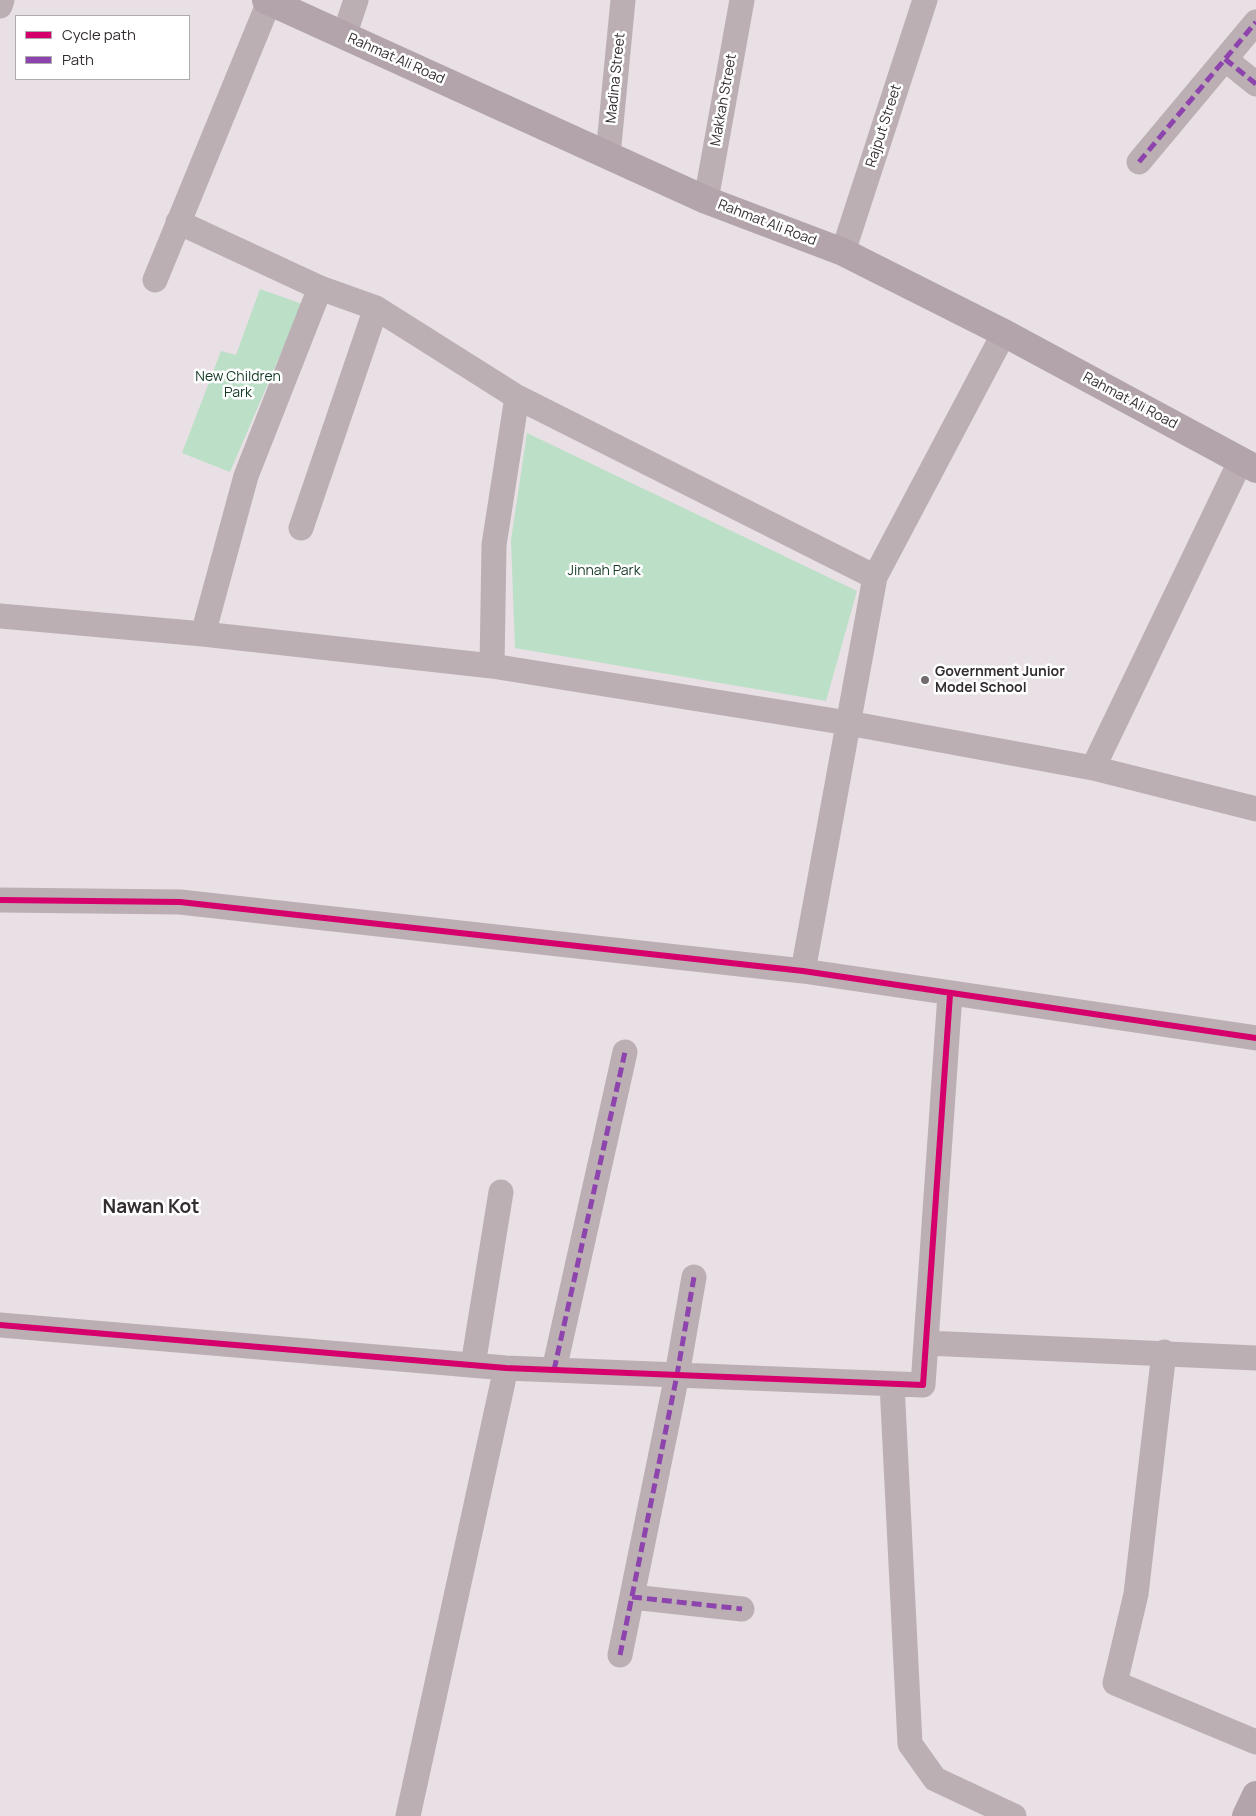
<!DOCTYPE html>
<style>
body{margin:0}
#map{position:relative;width:1256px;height:1816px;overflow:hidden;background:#e8e0e4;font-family:Manrope,sans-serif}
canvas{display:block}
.legend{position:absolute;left:15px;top:15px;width:175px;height:65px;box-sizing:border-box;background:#fff;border:1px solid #aeabac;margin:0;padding:6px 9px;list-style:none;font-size:15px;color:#342e30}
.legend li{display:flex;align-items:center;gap:10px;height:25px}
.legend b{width:25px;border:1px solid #aeabac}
</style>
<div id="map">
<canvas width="1256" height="1816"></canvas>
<ul class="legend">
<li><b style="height:6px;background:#d6006c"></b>Cycle path</li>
<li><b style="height:6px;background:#8e44ad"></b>Path</li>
</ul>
</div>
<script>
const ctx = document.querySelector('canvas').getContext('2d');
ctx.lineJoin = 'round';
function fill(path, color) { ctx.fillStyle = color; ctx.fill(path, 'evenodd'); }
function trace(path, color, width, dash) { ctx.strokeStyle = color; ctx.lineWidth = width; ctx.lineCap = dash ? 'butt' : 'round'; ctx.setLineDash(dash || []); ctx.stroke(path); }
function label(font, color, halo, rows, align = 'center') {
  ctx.font = font + ' Manrope,sans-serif'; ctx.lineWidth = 5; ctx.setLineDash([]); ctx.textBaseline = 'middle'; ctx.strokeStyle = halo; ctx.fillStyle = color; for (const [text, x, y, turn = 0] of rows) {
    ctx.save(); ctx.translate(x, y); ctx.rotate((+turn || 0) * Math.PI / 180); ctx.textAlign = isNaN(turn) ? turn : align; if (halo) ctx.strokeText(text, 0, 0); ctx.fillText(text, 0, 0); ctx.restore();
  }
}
fill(new Path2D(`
 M 260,289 L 302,304 L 230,472 L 182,453 L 221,351 L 236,355 Z
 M 527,433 L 857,591 L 826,701 L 515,648 L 511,540 Z`), '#bbdfc7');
trace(new Path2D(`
 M 0,6 L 2,0
 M 344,36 L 356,0
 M 1225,59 L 1256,84
 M 608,155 L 623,0
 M 1139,162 L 1256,22
 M 706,200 L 742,0
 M 178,222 L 320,288 L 376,308 L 517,397 L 875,577
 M 843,252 L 925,0
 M 155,280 L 269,2
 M 517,397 L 494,545 L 492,666 L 848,723 L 1093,768 L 1256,809
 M 301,528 L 376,308
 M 0,616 L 203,634 L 492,666
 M 203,634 L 246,476 L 320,288
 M 1093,768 L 1241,460
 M 0,900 L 180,902 L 803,971 L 1256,1038
 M 803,971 L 875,577 L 1004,333
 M 0,1325 L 506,1368 L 923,1385 L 950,994
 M 927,1343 L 1256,1358
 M 1164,1352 L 1136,1594 L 1115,1683 L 1256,1742
 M 473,1365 L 501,1192
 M 554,1370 L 625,1052
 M 892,1384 L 910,1744 L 935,1779 L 1014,1816
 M 632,1597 L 742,1609
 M 620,1655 L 677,1375 L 694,1277
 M 408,1816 L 506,1368`), '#bbafb4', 25);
trace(new Path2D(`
 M 266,0 L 706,200 L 843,252 L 1004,333 L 1256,469
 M 1246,1816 L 1256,1795`), '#b2a4aa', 28);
trace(new Path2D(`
 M 1225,59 L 1256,84
 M 1139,162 L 1256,22
 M 554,1370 L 625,1052
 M 632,1597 L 742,1609
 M 620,1655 L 677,1375 L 694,1277`), '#8e44ad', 5, [10, 5]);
trace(new Path2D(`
 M 0,900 L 180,902 L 803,971 L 1256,1038
 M 0,1325 L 506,1368 L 923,1385 L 950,994`), '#d6006c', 6);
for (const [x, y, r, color] of [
 [925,680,5,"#736c6f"]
]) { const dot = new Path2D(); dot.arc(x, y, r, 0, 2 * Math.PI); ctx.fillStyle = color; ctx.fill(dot); trace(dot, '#fff', 2); }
label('14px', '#342e30', '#fff', [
 ["Rahmat Ali Road",396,59,24],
 ["Madina Street",616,78,-84],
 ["Makkah Street",724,100,-80],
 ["Rajput Street",884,126,-72],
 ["Rahmat Ali Road",767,223,21],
 ["Rahmat Ali Road",1130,401,28]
]);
label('14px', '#143a24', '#fff', [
 ["New Children",238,377],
 ["Park",238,393],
 ["Jinnah Park",604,571]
]);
label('bold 14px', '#342e30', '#fff', [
 ["Government Junior",935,672],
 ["Model School",935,688]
], 'left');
label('bold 19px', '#342e30', '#fff', [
 ["Nawan Kot",151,1208]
]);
</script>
